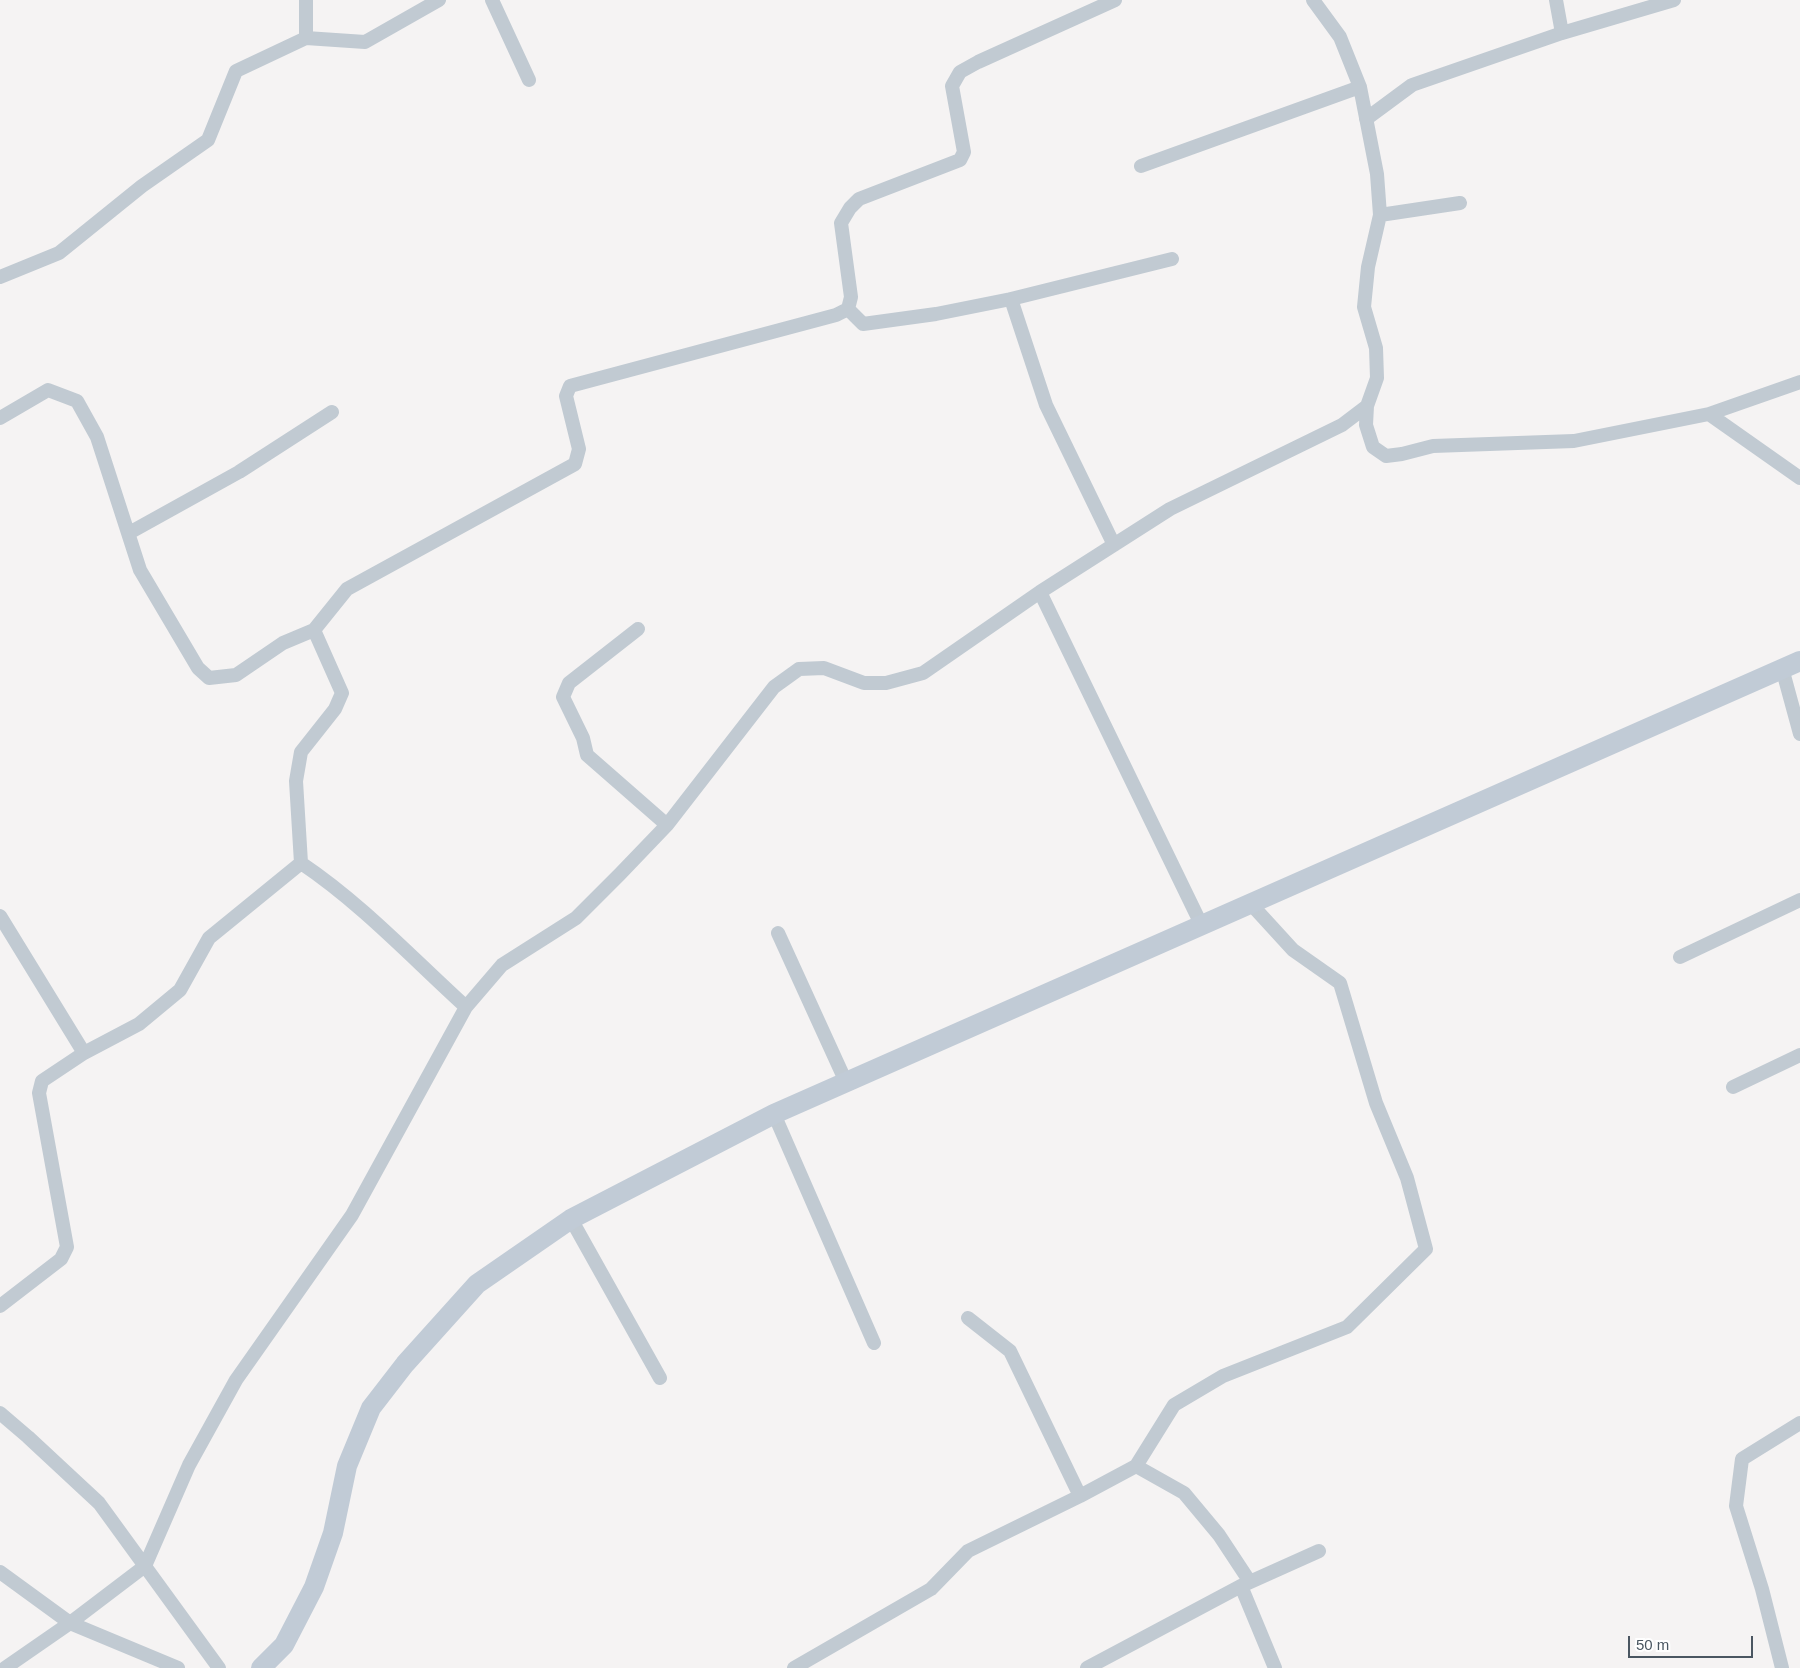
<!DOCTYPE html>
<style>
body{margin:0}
#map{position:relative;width:1800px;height:1668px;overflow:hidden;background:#f5f3f3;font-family:Arial,sans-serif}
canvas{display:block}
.scale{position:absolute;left:1628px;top:1636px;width:125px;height:22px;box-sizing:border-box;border:2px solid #4a5661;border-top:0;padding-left:6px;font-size:15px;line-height:18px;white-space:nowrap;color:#4a5661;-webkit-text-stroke:4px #fff;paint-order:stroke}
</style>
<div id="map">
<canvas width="1800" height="1668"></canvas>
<div class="scale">50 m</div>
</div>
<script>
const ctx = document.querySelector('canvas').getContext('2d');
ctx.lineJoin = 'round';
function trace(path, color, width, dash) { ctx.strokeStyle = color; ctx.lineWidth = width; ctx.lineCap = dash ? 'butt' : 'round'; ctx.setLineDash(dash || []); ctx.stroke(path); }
trace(new Path2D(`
 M 306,0 L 306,38
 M 492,0 L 529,80
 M 1313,0 L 1340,37 L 1360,87 L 1377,174 L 1380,215 L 1368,267 L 1364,307 L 1376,348 L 1377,378 L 1367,406 L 1366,425 L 1373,447 L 1386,456 L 1402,454 L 1433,446 L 1574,441 L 1709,414 L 1800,478
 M 1556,0 L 1562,33
 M 1366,119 L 1412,85 L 1562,33 L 1674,0
 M 1141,166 L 1360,87
 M 1380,215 L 1460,203
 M 0,277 L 59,253 L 142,186 L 208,140 L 236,71 L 306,38 L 365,42 L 439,0
 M 1011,299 L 1046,405 L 1114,545
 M 848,309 L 863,324 L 936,314 L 1011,299 L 1172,259
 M 1709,414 L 1800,382
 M 0,418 L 48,390 L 77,401 L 97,437 L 140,570 L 198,668 L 209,678 L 236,675 L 283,643 L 314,630 L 347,589 L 575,464 L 579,449 L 566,396 L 570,386 L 836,315 L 848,309 L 851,297 L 841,223 L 850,208 L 859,199 L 960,160 L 964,152 L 952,86 L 960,72 L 978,62 L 1115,0
 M 129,533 L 239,472 L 332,412
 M 1040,592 L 1201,924
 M 638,629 L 569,683 L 563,697 L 583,738 L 587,755 L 667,825
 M 1782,668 L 1800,734
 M 301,863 C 362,904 412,958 466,1007
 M 0,916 L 84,1053
 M 778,933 L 846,1082
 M 1680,957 L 1800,900
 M 1733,1087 L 1800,1055
 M 774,1114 L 874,1343
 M 571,1219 L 660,1378
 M 0,1306 L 61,1259 L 67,1247 L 39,1093 L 42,1081 L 84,1053 L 139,1024 L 180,990 L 209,938 L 301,863 L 296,781 L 301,752 L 335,709 L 342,693 L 314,630
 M 968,1318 L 1010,1351 L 1080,1496
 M 0,1413 L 28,1437 L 99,1503 L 219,1668
 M 1136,1466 L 1184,1493 L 1219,1535 L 1250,1582
 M 0,1572 L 70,1623 L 178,1668
 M 1241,1586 L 1275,1668
 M 5,1668 L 70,1623 L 145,1566 L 189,1465 L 236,1380 L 352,1215 L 466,1007 L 502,965 L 576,918 L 620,874 L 667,825 L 774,687 L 799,669 L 824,668 L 864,683 L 886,683 L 923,673 L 1040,592 L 1170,509 L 1342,425 L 1367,406
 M 794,1668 L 931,1589 L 968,1551 L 1080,1496 L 1136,1466 L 1174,1405 L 1223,1376 L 1347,1327 L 1426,1249 L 1407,1178 L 1376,1103 L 1340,983 L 1293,950 L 1250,903
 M 1087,1668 L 1241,1586 L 1319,1551
 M 1782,1668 L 1762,1589 L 1736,1506 L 1742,1459 L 1800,1423`), '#c1cad2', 14);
trace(new Path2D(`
 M 261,1668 L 284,1645 L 314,1587 L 333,1533 L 347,1466 L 371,1408 L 405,1364 L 477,1284 L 571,1219 L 774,1114 L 1800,661`), '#c1cbd6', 20);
</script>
